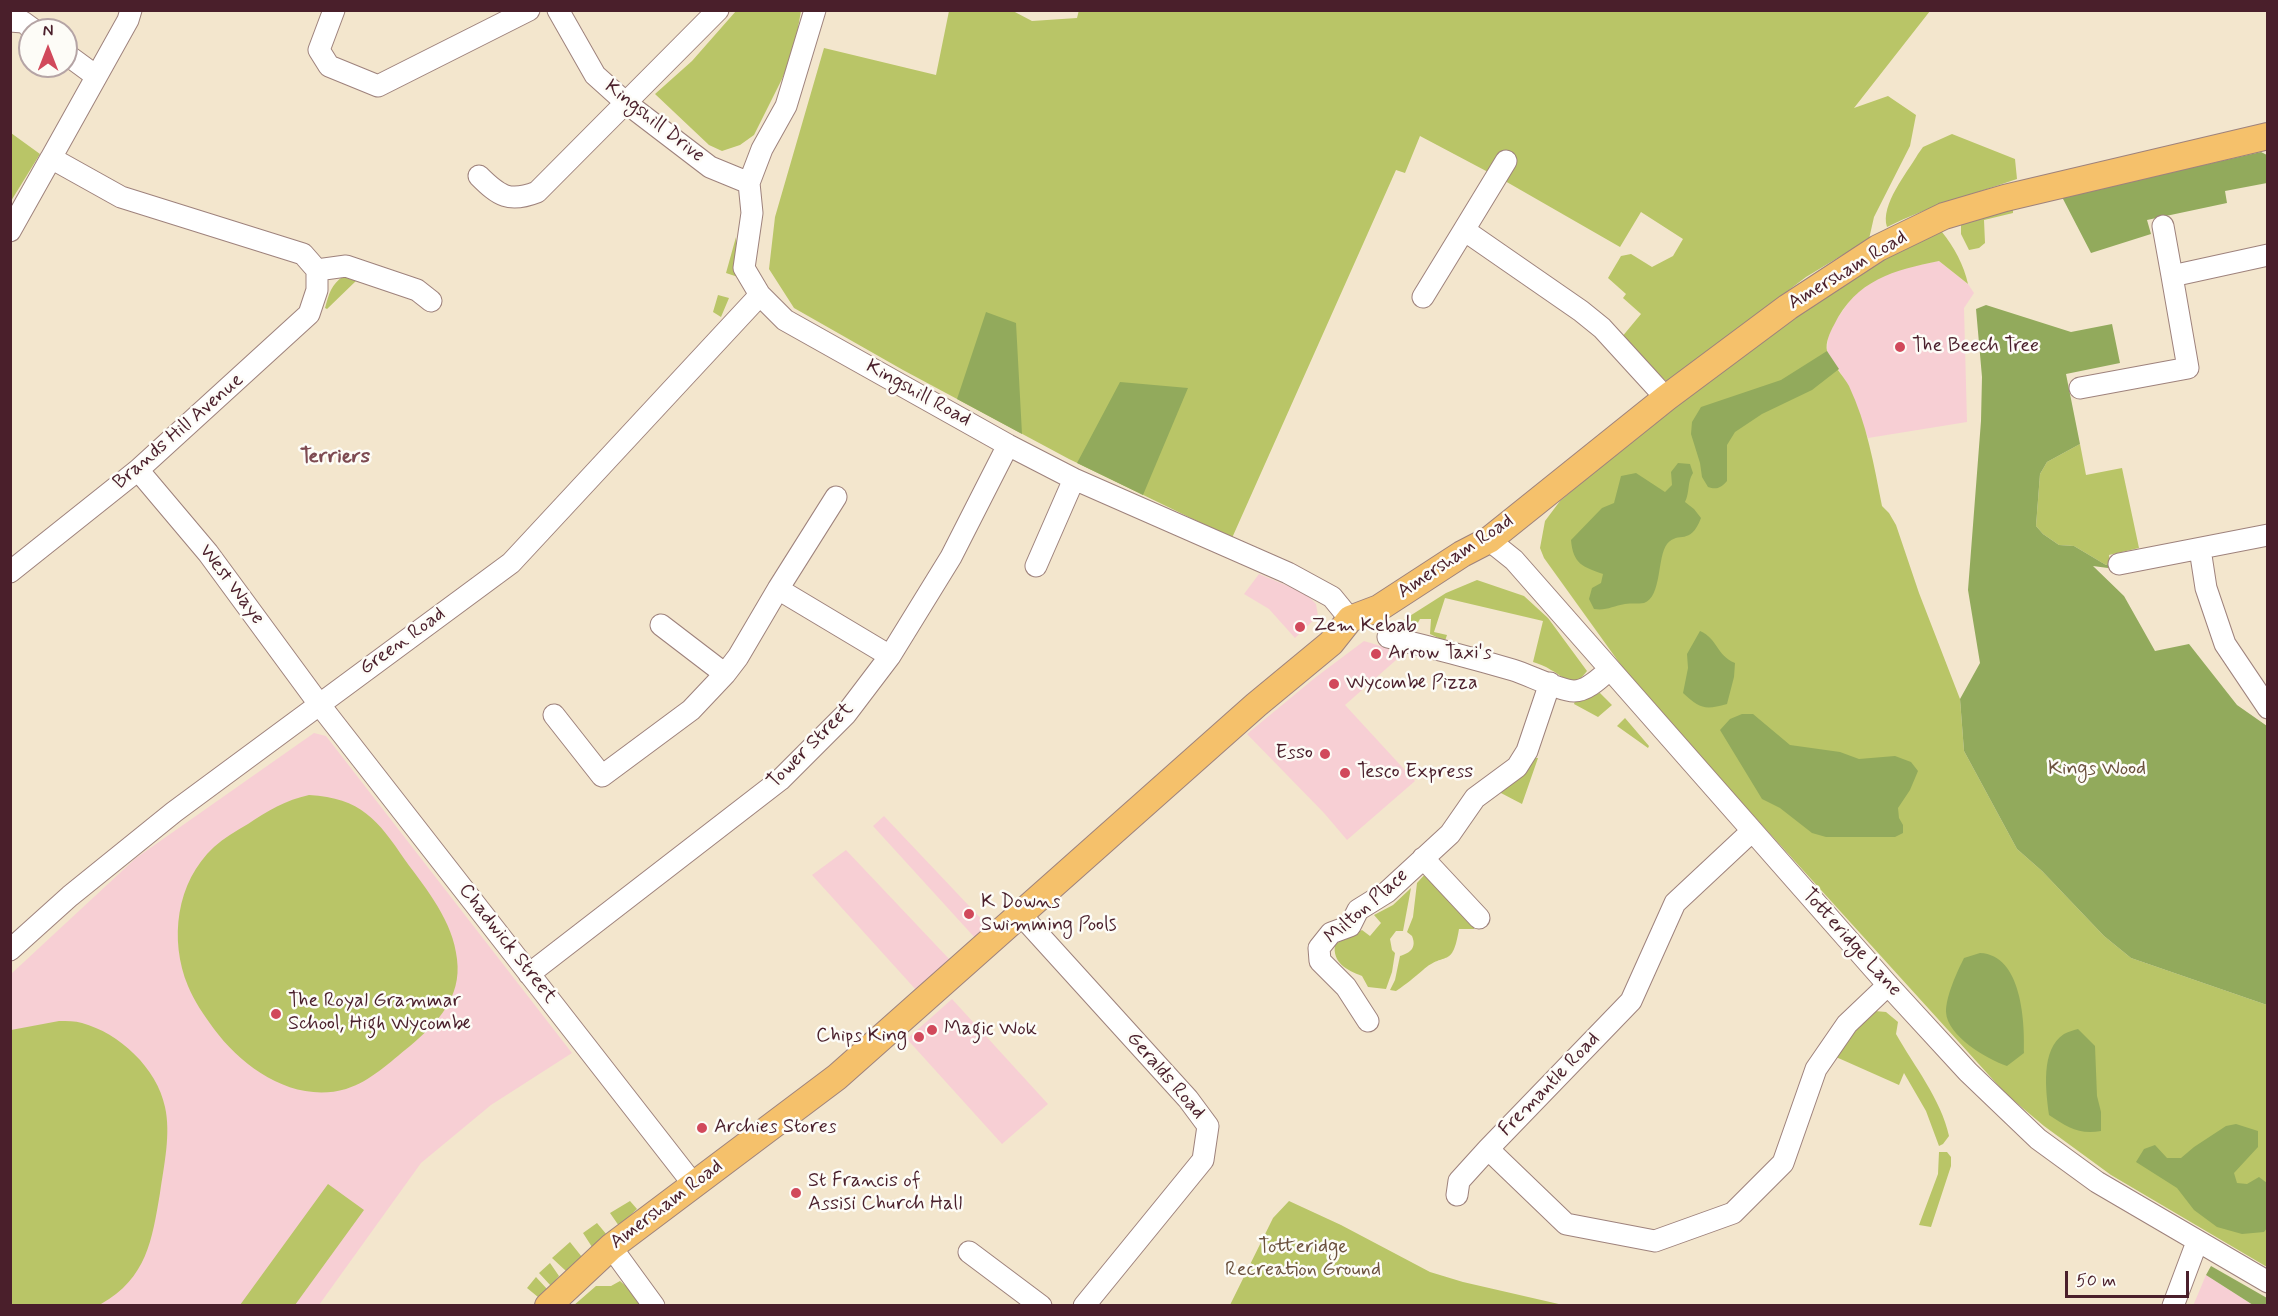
<!DOCTYPE html>
<style>
body{margin:0}
#map{position:relative;width:2278px;height:1316px;overflow:hidden;background:#f3e6cd;font-family:Mynerve,sans-serif}
canvas{display:block}
.frame{position:absolute;inset:0;border:12px solid #4a1f2b;pointer-events:none}
.north{position:absolute;left:18px;top:18px;width:60px;height:60px;box-sizing:border-box;background:#fdfcf7;border:2px solid #b5a4a5;border-radius:50%;rotate:0deg;font-size:16px;font-weight:700;line-height:24px;text-align:center;color:#4a1f2b}
.north::after{content:'';display:block;margin:auto;width:21px;height:27px;background:#d1495b;clip-path:polygon(50% 0,100% 100%,50% 72%,0 100%)}
.scale{position:absolute;left:2065px;top:1271px;width:124px;height:27px;box-sizing:border-box;border:3px solid #4a1f2b;border-top:0;padding-left:8px;font-size:18px;line-height:21px;white-space:nowrap;color:#4a1f2b;-webkit-text-stroke:4px #fdfcf7;paint-order:stroke}
</style>
<div id="map">
<canvas width="2278" height="1316"></canvas>
<div class="frame"></div>
<div class="north">N</div>
<div class="scale">50 m</div>
</div>
<script>
const ctx = document.querySelector('canvas').getContext('2d');
ctx.lineJoin = 'round';
function fill(path, color) { ctx.fillStyle = color; ctx.fill(path, 'evenodd'); }
function trace(path, color, width, dash) { ctx.strokeStyle = color; ctx.lineWidth = width; ctx.lineCap = dash ? 'butt' : 'round'; ctx.setLineDash(dash || []); ctx.stroke(path); }
function label(font, color, halo, rows, align = 'center') {
  ctx.font = font + ' Mynerve,sans-serif'; ctx.lineWidth = 5; ctx.setLineDash([]); ctx.textBaseline = 'middle'; ctx.strokeStyle = halo; ctx.fillStyle = color; for (const [text, x, y, turn = 0] of rows) {
    ctx.save(); ctx.translate(x, y); ctx.rotate((+turn || 0) * Math.PI / 180); ctx.textAlign = isNaN(turn) ? turn : align; if (halo) ctx.strokeText(text, 0, 0); ctx.fillText(text, 0, 0); ctx.restore();
  }
}
fill(new Path2D(`
 M 1939,261 L 1968,284 L 1974,293 L 1964,308 L 1967,422 L 1868,438 L 1849,387 L 1827,351 L 1828,335 L 1836,320 L 1854,295 L 1876,279 L 1903,268 Z
 M 1259,574 L 1305,593 L 1316,604 L 1318,616 L 1295,638 L 1269,609 L 1244,594 Z
 M 1364,641 L 1404,653 L 1345,705 L 1415,781 L 1347,840 L 1324,813 L 1247,734 L 1316,677 Z
 M 314,733 L 326,736 L 572,1053 L 491,1105 L 421,1163 L 319,1305 L 11,1306 L 11,974 L 136,858 Z
 M 884,816 L 989,927 L 976,939 L 873,826 Z
 M 846,850 L 951,961 L 917,991 L 812,875 Z
 M 952,999 L 1048,1104 L 1002,1144 L 907,1039 Z
 M 2206,1275 L 2253,1305 L 2193,1306 Z`), '#f7cfd4');
fill(new Path2D(`
 M 1079,10 L 1930,11 L 1854,108 L 1888,96 L 1916,115 L 1910,146 L 1874,217 L 1869,239 L 1806,277 L 1667,382 L 1621,338 L 1641,314 L 1623,298 L 1626,294 L 1608,278 L 1621,256 L 1631,254 L 1652,267 L 1673,256 L 1683,239 L 1641,212 L 1620,247 L 1505,181 L 1420,136 L 1405,173 L 1396,170 L 1232,538 L 1069,459 L 903,370 L 794,308 L 769,269 L 775,217 L 824,48 L 936,75 L 949,11 L 1013,11 L 1032,21 L 1077,18 Z
 M 736,11 L 801,11 L 794,50 L 782,79 L 754,135 L 740,145 L 722,151 L 709,145 L 655,94 L 692,61 Z
 M 11,133 L 40,154 L 11,201 Z
 M 1952,134 L 2015,159 L 2017,179 C 1973,194 1929,206 1887,227 C 1880,205 1907,173 1918,154 L 1923,147 Z
 M 2013,208 L 2013,213 L 1984,220 L 1985,243 L 1979,248 L 1969,250 L 1961,234 L 1961,222 Z
 M 1939,232 L 1942,232 C 1954,247 1964,265 1968,284 L 1939,261 C 1894,270 1856,280 1834,325 C 1830,332 1825,343 1827,351 C 1829,361 1844,376 1849,386 C 1867,424 1874,465 1882,506 L 1889,513 L 1896,525 L 1919,593 L 1960,699 L 1964,751 L 2017,849 L 2042,871 L 2104,936 L 2131,958 L 2267,1005 L 2267,1267 L 2111,1175 L 2044,1126 L 2006,1094 L 1636,686 L 1544,558 L 1540,548 L 1545,521 L 1560,501 L 1606,462 L 1736,359 L 1805,310 L 1899,250 Z
 M 736,237 L 738,277 L 726,273 Z
 M 344,276 L 358,279 L 327,309 L 325,308 C 329,294 331,284 344,276 Z
 M 718,295 L 729,298 L 721,317 L 713,312 Z
 M 2080,444 L 2086,475 L 2122,468 L 2139,548 L 2109,555 L 2110,563 L 2106,565 L 2074,546 L 2059,545 L 2043,534 L 2036,526 L 2040,474 L 2047,462 Z
 M 1477,580 L 1524,596 L 1548,618 L 1587,671 C 1573,690 1566,678 1551,670 C 1545,666 1539,664 1533,662 L 1543,621 L 1445,598 L 1434,632 L 1447,635 L 1445,641 L 1430,634 L 1431,619 L 1420,619 L 1414,630 L 1405,631 L 1394,626 L 1446,593 Z
 M 1600,693 L 1612,705 L 1598,717 L 1574,704 L 1575,701 C 1585,700 1591,694 1600,693 Z
 M 1625,718 L 1649,746 L 1648,748 L 1617,726 Z
 M 1534,758 L 1538,758 L 1522,804 L 1499,792 Z
 M 309,795 C 361,798 378,820 405,860 C 427,890 453,921 457,959 C 462,998 437,1023 410,1046 C 390,1062 371,1081 346,1089 C 294,1104 243,1068 214,1029 C 204,1015 194,1001 188,986 C 169,940 176,882 214,847 C 224,838 236,831 248,824 C 267,811 286,800 309,795 Z
 M 1427,872 L 1474,920 L 1474,929 L 1459,929 C 1452,970 1446,950 1423,970 C 1412,979 1408,983 1396,991 L 1390,990 L 1395,980 L 1400,956 C 1410,953 1417,948 1412,936 L 1407,932 L 1413,917 L 1417,883 Z
 M 1411,888 L 1403,931 L 1396,931 L 1390,939 L 1392,950 L 1395,953 L 1392,972 L 1386,989 L 1368,987 L 1362,976 C 1347,970 1332,963 1335,944 L 1362,930 L 1370,936 L 1381,923 L 1374,915 L 1393,905 Z
 M 1875,1011 L 1886,1012 L 1898,1022 L 1896,1034 C 1914,1066 1941,1099 1949,1136 L 1943,1144 L 1939,1146 L 1926,1111 L 1904,1073 L 1899,1085 L 1836,1057 L 1857,1029 Z
 M 59,1021 C 67,1021 75,1021 82,1023 C 119,1033 157,1068 165,1107 C 171,1134 164,1165 160,1193 C 152,1240 147,1278 101,1304 C 93,1308 25,1306 11,1305 L 11,1030 Z
 M 1939,1152 L 1947,1152 L 1951,1157 L 1951,1166 L 1931,1227 L 1919,1225 L 1938,1174 Z
 M 328,1184 L 364,1210 L 295,1305 L 240,1305 Z
 M 630,1201 L 637,1209 L 619,1226 L 610,1213 Z
 M 1289,1201 L 1341,1225 L 1430,1272 L 1463,1282 L 1563,1305 L 1230,1305 L 1273,1218 Z
 M 597,1223 L 607,1235 L 592,1247 L 583,1233 Z
 M 570,1242 L 582,1257 L 566,1271 L 552,1258 Z
 M 550,1263 L 559,1276 L 551,1286 L 539,1273 Z
 M 536,1277 L 547,1289 L 538,1297 L 527,1288 Z
 M 620,1281 L 635,1294 L 643,1306 L 573,1306 L 596,1286 L 611,1286 Z`), '#b9c567');
fill(new Path2D(`
 M 2261,152 L 2267,155 L 2267,183 L 2225,191 L 2227,203 L 2147,220 L 2151,234 L 2091,253 L 2062,197 Z
 M 1986,305 L 2071,332 L 2112,324 L 2120,363 L 2066,374 L 2080,444 L 2047,462 L 2040,474 L 2036,526 L 2043,534 L 2059,545 L 2074,546 L 2106,565 L 2110,563 L 2108,568 L 2093,566 L 2124,596 L 2155,651 L 2189,644 L 2237,705 L 2267,726 L 2267,1005 L 2131,958 L 2104,936 L 2042,871 L 2017,849 L 1964,751 L 1960,699 L 1980,663 L 1968,590 L 1981,421 L 1982,377 L 1976,309 Z
 M 986,312 L 1016,323 L 1022,434 L 957,399 Z
 M 1827,351 L 1839,369 L 1812,390 L 1762,414 L 1735,432 L 1727,445 L 1727,481 C 1721,488 1716,490 1708,487 L 1702,477 L 1700,463 L 1691,434 L 1692,422 L 1701,407 L 1781,380 Z
 M 1120,382 L 1188,388 L 1143,495 L 1077,463 Z
 M 1678,463 L 1690,464 L 1693,473 C 1687,482 1690,492 1685,502 L 1694,509 L 1701,518 C 1690,547 1679,530 1667,544 C 1657,557 1662,597 1644,603 C 1638,604 1631,603 1625,604 C 1613,606 1606,611 1594,609 L 1589,599 L 1592,588 L 1601,583 L 1603,574 C 1583,567 1573,564 1571,540 L 1602,508 L 1614,503 L 1621,476 L 1636,473 L 1665,492 L 1672,485 L 1671,472 Z
 M 1700,631 C 1718,639 1716,655 1735,663 L 1734,677 L 1727,704 C 1705,710 1700,709 1683,693 L 1688,668 L 1687,654 Z
 M 1742,714 L 1753,714 L 1790,745 L 1840,752 L 1859,759 L 1895,756 L 1911,762 L 1918,771 L 1910,790 L 1898,808 L 1899,818 L 1903,825 L 1903,833 L 1895,837 L 1826,837 L 1812,833 L 1780,808 L 1762,799 L 1720,730 L 1730,719 Z
 M 1980,953 C 2022,955 2025,1022 2024,1053 L 2007,1066 C 1987,1059 1947,1036 1946,1012 C 1946,996 1957,972 1964,958 Z
 M 2078,1029 L 2095,1046 L 2097,1096 L 2101,1112 L 2101,1131 C 2079,1135 2067,1127 2049,1115 C 2046,1091 2040,1050 2064,1034 C 2068,1032 2073,1030 2078,1029 Z
 M 2236,1124 L 2258,1131 L 2258,1147 L 2234,1173 L 2237,1183 L 2247,1184 L 2259,1177 L 2267,1183 L 2267,1228 L 2264,1232 L 2242,1234 L 2217,1227 L 2194,1210 L 2177,1188 L 2136,1162 L 2144,1149 L 2155,1145 L 2167,1158 L 2181,1158 L 2194,1147 L 2226,1126 Z
 M 2211,1266 L 2267,1298 L 2267,1305 L 2253,1305 L 2206,1275 Z`), '#92aa5c');
const minor = new Path2D(`
 M 131,10 L 128,20 L 51,158 L 121,197 L 303,254 L 317,270 L 346,266 L 417,290 L 431,301
 M 334,10 L 319,50 L 329,66 L 378,86 L 529,10
 M 558,10 L 595,75 L 625,102 L 710,167 L 749,183
 M 815,10 L 786,106 L 762,149 L 749,183 L 752,213 L 744,268 L 760,295 L 785,320 L 1008,445 L 1074,479 L 1288,573 L 1332,597 L 1350,619
 M 10,21 L 23,22 L 34,30
 M 66,54 L 96,76
 M 1506,161 L 1464,230 L 1581,311 L 1602,328 L 1666,398
 M 479,176 C 499,196 509,203 537,192 L 718,10
 M 2163,226 L 2172,276
 M 10,231 L 51,158
 M 1423,297 L 1464,230
 M 2080,388 L 2188,368 L 2172,276 L 2268,255
 M 138,470 L 208,553 L 319,704 L 694,1185
 M 1489,540 L 1514,560 L 1888,985 L 1968,1072 L 2038,1139 L 2097,1182 L 2268,1282
 M 2200,549 L 2206,588 L 2225,644 L 2268,708
 M 2119,564 L 2268,535
 M 1036,566 L 1074,479
 M 10,572 L 138,470 L 309,314 L 317,290 L 317,270
 M 778,589 L 890,656
 M 661,625 L 725,674
 M 1388,637 C 1430,647 1472,658 1513,670 C 1529,675 1561,691 1574,691 C 1587,691 1600,678 1609,670
 M 554,715 L 602,776 L 691,710 L 725,674 L 738,657 L 778,589 L 836,497
 M 1751,832 L 1675,903 L 1631,1001 L 1488,1149 L 1566,1224 L 1655,1241 L 1733,1213 L 1783,1163 L 1816,1069 L 1847,1024 L 1888,985
 M 1423,858 L 1479,918
 M 1021,915 L 1188,1099 L 1208,1126 L 1203,1160 L 1084,1306
 M 10,950 L 70,896 L 174,812 L 511,563 L 760,295
 M 529,974 L 780,780 L 846,714 L 890,656 L 951,557 L 1008,445
 M 1368,1021 L 1346,987 L 1320,961 L 1319,948 L 1331,933 L 1350,926 L 1358,910 L 1387,892 L 1450,834 L 1475,798 L 1517,767 L 1527,751 L 1550,683
 M 1457,1195 L 1459,1181 L 1488,1149
 M 611,1247 L 654,1306
 M 969,1252 L 1041,1306
 M 2173,1306 L 2197,1242`);
const major = new Path2D(`
 M 548,1306 L 611,1247 L 837,1077 L 1256,705 L 1331,643 L 1350,619 L 1379,608 L 1462,554 L 1489,540 L 1666,398 L 1788,307 L 1878,248 L 1944,216 L 2005,198 L 2268,136`);
trace(minor, '#9e827c', 23);
trace(major, '#9e827c', 28);
trace(minor, '#fff', 21);
trace(major, '#f5c16b', 26);
for (const [x, y, r, color] of [
 [1900,347,6,"#d1495b"],
 [1300,627,6,"#d1495b"],
 [1376,654,6,"#d1495b"],
 [1334,684,6,"#d1495b"],
 [1325,754,6,"#d1495b"],
 [1345,773,6,"#d1495b"],
 [969,914,6,"#d1495b"],
 [276,1014,6,"#d1495b"],
 [932,1030,6,"#d1495b"],
 [919,1037,6,"#d1495b"],
 [702,1128,6,"#d1495b"],
 [796,1193,6,"#d1495b"]
]) { const dot = new Path2D(); dot.arc(x, y, r, 0, 2 * Math.PI); ctx.fillStyle = color; ctx.fill(dot); trace(dot, '#fdfcf7', 2); }
label('20px', '#4a1f2b', '#fdfcf7', [
 ["Kingshill Drive",654,122,38],
 ["Amersham Road",1848,271,-31],
 ["Kingshill Road",918,394,29],
 ["Brands Hill Avenue",179,432,-41],
 ["Amersham Road",1456,557,-34],
 ["West Waye",231,585,53],
 ["Green Road",403,642,-36],
 ["Tower Street",811,746,-45],
 ["Milton Place",1367,907,-41],
 ["Totteridge Lane",1851,943,48],
 ["Chadwick Street",507,944,52],
 ["Geralds Road",1165,1076,49],
 ["Fremantle Road",1550,1085,-46],
 ["Amersham Road",667,1205,-37]
]);
label('20px', '#4a1f2b', '#fdfcf7', [
 ["The Beech Tree",1912,347],
 ["Zem Kebab",1312,627],
 ["Arrow Taxi's",1388,654],
 ["Wycombe Pizza",1346,684],
 ["Esso",1313,754,"right"],
 ["Tesco Express",1357,773],
 ["K Downs",981,903],
 ["Swimming Pools",981,926],
 ["The Royal Grammar",288,1002],
 ["School, High Wycombe",288,1025],
 ["Magic Wok",944,1030],
 ["Chips King",907,1037,"right"],
 ["Archies Stores",714,1128],
 ["St Francis of",808,1182],
 ["Assisi Church Hall",808,1205]
], 'left');
label('20px', '#6b513d', '#fdfcf7', [
 ["Kings Wood",2097,770],
 ["Totteridge",1303,1248],
 ["Recreation Ground",1303,1271]
]);
label('bold 21px', '#7d4a51', '#fdfcf7', [
 ["Terriers",335,458]
]);
</script>
